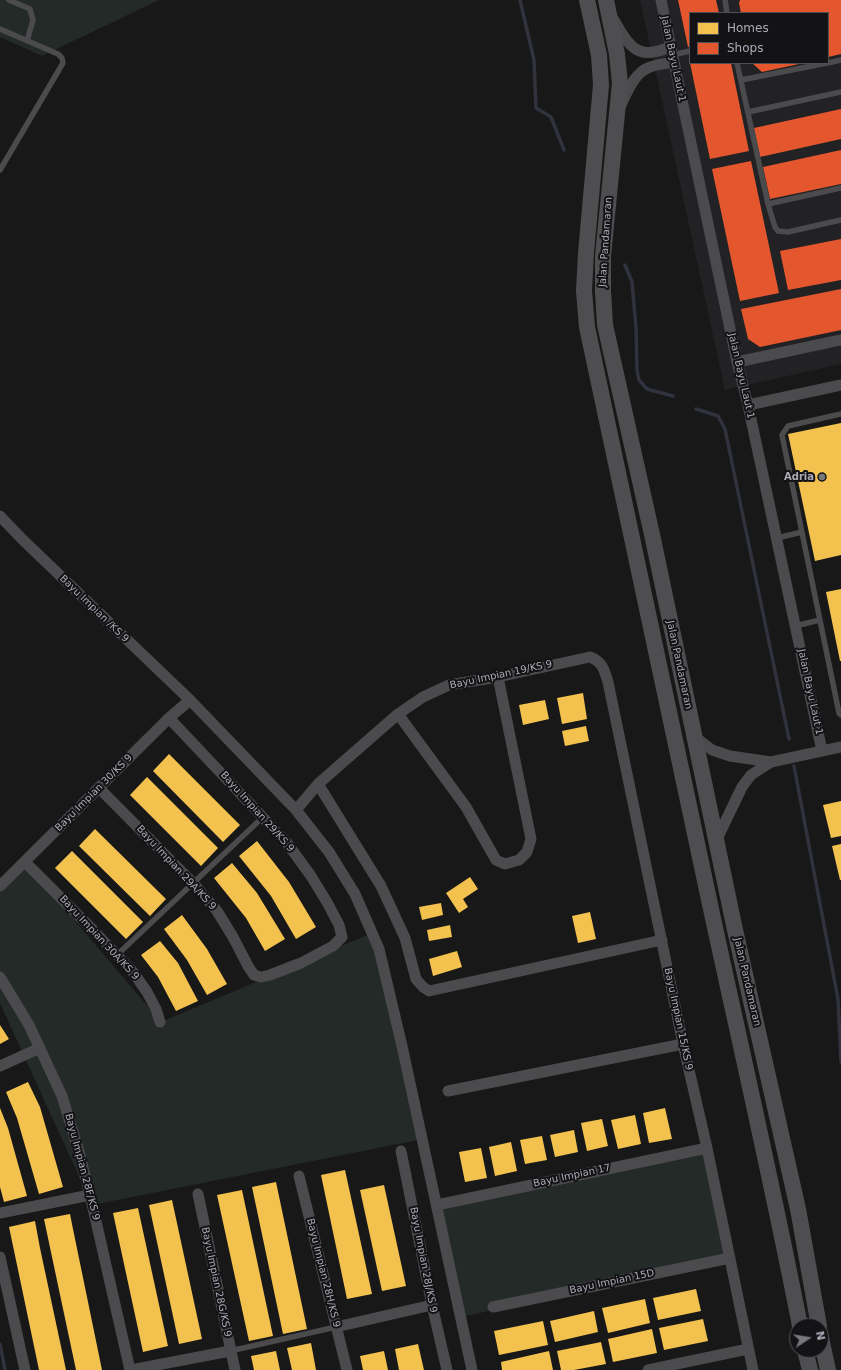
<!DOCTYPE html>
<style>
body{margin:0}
#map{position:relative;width:841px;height:1370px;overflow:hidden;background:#181818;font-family:"DejaVu Sans",sans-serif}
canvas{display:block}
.legend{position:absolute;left:689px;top:12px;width:140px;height:52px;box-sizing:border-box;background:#131214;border:1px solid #504f55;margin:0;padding:5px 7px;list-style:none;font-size:12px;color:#acabb7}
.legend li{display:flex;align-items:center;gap:8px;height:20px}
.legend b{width:20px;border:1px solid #504f55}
.north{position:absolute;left:789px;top:1318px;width:40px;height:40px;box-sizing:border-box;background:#131214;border:1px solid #504f55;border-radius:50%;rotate:78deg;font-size:11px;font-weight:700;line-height:16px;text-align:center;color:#acabb7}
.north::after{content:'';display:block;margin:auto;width:14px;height:18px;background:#78787f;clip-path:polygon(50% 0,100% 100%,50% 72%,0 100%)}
</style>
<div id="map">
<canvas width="841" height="1370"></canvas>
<ul class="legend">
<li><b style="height:11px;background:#f2c14e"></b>Homes</li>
<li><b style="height:11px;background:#e4572e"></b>Shops</li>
</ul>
<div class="north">N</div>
</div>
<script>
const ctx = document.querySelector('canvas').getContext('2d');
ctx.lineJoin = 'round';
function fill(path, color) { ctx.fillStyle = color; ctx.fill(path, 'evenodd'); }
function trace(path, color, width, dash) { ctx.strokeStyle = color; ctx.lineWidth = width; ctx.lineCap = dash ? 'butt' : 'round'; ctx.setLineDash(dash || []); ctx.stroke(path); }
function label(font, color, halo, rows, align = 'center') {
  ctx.font = font + ' "DejaVu Sans",sans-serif'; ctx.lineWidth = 4; ctx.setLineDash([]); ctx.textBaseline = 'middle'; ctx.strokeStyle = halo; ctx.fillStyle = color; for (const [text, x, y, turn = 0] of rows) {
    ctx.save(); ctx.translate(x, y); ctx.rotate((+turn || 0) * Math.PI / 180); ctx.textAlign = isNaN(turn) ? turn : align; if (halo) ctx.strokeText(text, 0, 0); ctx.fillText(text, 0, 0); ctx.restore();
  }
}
fill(new Path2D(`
 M 640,0 L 841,0 L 841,364 L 725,390 ZM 690,13 L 828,13 L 828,63 L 690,63 Z`), '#222224');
fill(new Path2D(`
 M 0,0 L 159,0 L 42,56 L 0,37 Z
 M 25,862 L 161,1022 L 372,933 L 423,1139 L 92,1205 L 0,1003 L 0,886 Z
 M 707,1148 L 730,1258 L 461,1317 L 437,1205 Z`), '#242a28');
fill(new Path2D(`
 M 841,423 L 841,555 L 815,561 L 788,434 Z
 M 841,589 L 841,661 L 840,661 L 826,592 Z
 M 583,693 L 587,719 L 562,724 L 557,698 Z
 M 545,700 L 549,719 L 523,725 L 519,705 Z
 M 586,726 L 589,741 L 565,746 L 562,731 Z
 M 169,754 L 240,825 L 223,842 L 153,771 Z
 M 147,777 L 218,848 L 201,866 L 130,795 Z
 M 841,801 L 841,836 L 831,838 L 823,805 Z
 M 95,829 L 166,899 L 150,916 L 79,846 Z
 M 257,841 L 289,882 L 316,927 L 296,939 L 271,896 L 239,856 Z
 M 841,844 L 841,880 L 840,880 L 832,846 Z
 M 72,851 L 143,922 L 126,939 L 55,868 Z
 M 232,863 L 257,893 L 285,939 L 265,951 L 246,918 L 214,878 Z
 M 470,877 L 478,889 L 463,899 L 468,907 L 459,913 L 446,893 Z
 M 441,903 L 443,915 L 422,920 L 419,907 Z
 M 590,912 L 596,939 L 578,943 L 572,916 Z
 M 182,915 L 207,949 L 227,984 L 207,995 L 187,960 L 164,929 Z
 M 450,925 L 452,937 L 429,941 L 427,930 Z
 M 160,941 L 178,963 L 198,1001 L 176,1011 L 158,977 L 141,955 Z
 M 457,951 L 462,967 L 433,976 L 429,959 Z
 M 0,1025 L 9,1039 L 0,1044 Z
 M 28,1082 L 40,1107 L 63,1187 L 39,1194 L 17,1118 L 6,1092 Z
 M 0,1108 L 8,1128 L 27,1196 L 4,1202 L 0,1187 Z
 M 665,1108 L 672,1139 L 649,1143 L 643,1113 Z
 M 635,1115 L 641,1144 L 618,1149 L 611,1120 Z
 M 602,1119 L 608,1146 L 587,1151 L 581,1123 Z
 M 574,1130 L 578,1152 L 555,1157 L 550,1135 Z
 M 542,1136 L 547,1160 L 525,1164 L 520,1140 Z
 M 511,1142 L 517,1171 L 495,1176 L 489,1147 Z
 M 481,1148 L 487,1178 L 465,1182 L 459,1152 Z
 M 345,1170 L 372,1294 L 347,1299 L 321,1175 Z
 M 276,1182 L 307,1329 L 283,1334 L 252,1187 Z
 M 384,1185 L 406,1286 L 382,1291 L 360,1190 Z
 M 242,1190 L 273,1336 L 249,1341 L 217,1195 Z
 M 172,1200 L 202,1339 L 179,1344 L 149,1205 Z
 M 138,1208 L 168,1346 L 143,1352 L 113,1213 Z
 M 70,1214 L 73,1229 L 102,1370 L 76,1370 L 52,1257 L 44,1219 Z
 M 35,1221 L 40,1248 L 66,1370 L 39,1370 L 17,1265 L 9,1227 Z
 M 696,1289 L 701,1311 L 658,1320 L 653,1298 Z
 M 645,1299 L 650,1323 L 608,1333 L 602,1308 Z
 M 594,1311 L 598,1332 L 555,1342 L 550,1321 Z
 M 703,1319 L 708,1341 L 664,1350 L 659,1328 Z
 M 543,1321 L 548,1345 L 499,1355 L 494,1331 Z
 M 652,1329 L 657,1353 L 613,1362 L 608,1339 Z
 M 601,1342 L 606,1364 L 574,1370 L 561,1370 L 557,1351 Z
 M 311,1343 L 316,1370 L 292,1370 L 287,1348 Z
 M 418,1344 L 424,1370 L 399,1370 L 395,1349 Z
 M 276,1351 L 280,1370 L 254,1370 L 251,1356 Z
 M 384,1351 L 388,1370 L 363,1370 L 360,1356 Z
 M 549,1351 L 553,1370 L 502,1370 L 501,1362 Z`), '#f2c14e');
fill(new Path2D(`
 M 678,0 L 716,0 L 719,13 L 690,13 L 690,46 L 688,47 Z
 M 740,0 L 841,0 L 841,54 L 828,57 L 828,13 L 741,13 L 739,3 Z
 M 690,63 L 731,63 L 749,151 L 710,159 Z
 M 752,63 L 799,63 L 799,64 L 762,72 Z
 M 841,109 L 841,139 L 760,157 L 754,128 Z
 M 841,150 L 841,184 L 770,199 L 763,167 Z
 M 751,161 L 779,293 L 740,301 L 712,169 Z
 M 841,239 L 841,280 L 788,290 L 780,251 Z
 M 841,289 L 841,330 L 760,347 L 748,339 L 741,309 Z`), '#e4572e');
trace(new Path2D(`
 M 520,0 L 534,60 L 536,108 L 551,117 L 564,150
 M 625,265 L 632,282 L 636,328 L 637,370 L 639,380 L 647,389 L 673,396
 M 696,409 L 718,416 L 725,429 L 789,739
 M 794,766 L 838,999 L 841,1062
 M 0,1344 L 5,1370`), '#30323d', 3.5);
trace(new Path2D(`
 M 9,0 L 30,9 L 33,20 L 27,41
 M 725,0 L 727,13
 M 0,29 L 58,54 L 62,58 L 63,63 L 0,170
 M 672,55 L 690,51
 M 737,63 L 768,204 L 775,227 L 778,231 L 788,232 L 841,220
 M 828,63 L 841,60
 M 741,80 L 827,63
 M 748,112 L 841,92
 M 768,204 L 841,188
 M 841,414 L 788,426 L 782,435 L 839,713 L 841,715
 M 777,538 L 802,532
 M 795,626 L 820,620
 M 117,955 L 263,817
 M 230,1351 L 336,1327`), '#4b4b4e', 5.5);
trace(new Path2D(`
 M 661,0 L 737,362 L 748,405 L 822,751
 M 612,17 C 620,29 628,49 643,52 C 652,54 662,50 671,47
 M 620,107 C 626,95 632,78 644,70 C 652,64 665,64 674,62
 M 737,362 L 841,340
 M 748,405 L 841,385
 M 0,516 L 23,540 L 190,700 L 296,810 L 329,852 L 355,894 L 379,949 L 402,1046 L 472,1370
 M 398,714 L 466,807 L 496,860 L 505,864 L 519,860 L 527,852 L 531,839 L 498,677
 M 694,736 L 712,750 L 730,756 L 771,762 L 841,747
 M 318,784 L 381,886 L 405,938 L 416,979 L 423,987 L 429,991 L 662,940
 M 99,788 L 194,884 L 217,911 L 233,937 L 248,966 L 254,975 L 261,977 L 270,975 L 301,963 L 333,946 L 342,937 L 339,925 L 328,904 L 311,876 L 287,843 L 169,718
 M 296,810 L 318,784 L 398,714 L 423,697 L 449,685 L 498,677 L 590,657 C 603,662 604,670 608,682 L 683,1044 L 707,1148 L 753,1370
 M 716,841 L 742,787 L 751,775 L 771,762
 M 25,862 L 93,930 L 133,972 L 147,992 L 156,1009 L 160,1022
 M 0,886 L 169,718 L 190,700
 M 0,977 L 29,1025 L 62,1096 L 79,1152 L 90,1195 L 130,1370
 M 0,1066 L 40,1048
 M 448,1091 L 683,1044
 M 401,1151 L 432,1305 L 447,1370
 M 299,1176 L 347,1370
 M 198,1194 L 235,1370
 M 437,1205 L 707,1148
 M 0,1213 L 90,1195
 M 0,1257 L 25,1370
 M 493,1307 L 730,1258
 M 336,1327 L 432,1305
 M 131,1370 L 230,1351
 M 648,1370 L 748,1349`), '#4b4b4e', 11);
trace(new Path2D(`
 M 587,0 L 599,55 L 601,85 L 586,253 L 584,291 L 587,327 C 629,521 670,715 711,909 C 741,1048 773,1187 800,1326
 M 606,0 L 617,54 L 620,83 L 603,256 L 603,291 L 605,325 L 653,539 L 735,930 L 798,1209 L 819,1326
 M 821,1338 L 828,1370
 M 805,1350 L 810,1370`), '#4e4e50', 16);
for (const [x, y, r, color] of [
 [822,477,4,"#78787f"]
]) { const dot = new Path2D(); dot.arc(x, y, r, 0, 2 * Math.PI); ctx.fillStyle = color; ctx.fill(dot); trace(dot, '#131214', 1.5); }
label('10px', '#acabb7', '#131214', [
 ["Jalan Bayu Laut 1",673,59,78],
 ["Jalan Pandamaran",606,242,-86],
 ["Jalan Bayu Laut 1",741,376,77],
 ["Bayu Impian /KS 9",94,609,44],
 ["Jalan Pandamaran",679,665,78],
 ["Bayu Impian 19/KS 9",501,675,-12],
 ["Jalan Bayu Laut 1",810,692,78],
 ["Bayu Impian 30/KS 9",94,793,-45],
 ["Bayu Impian 29/KS 9",257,812,48],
 ["Bayu Impian 29A/KS 9",176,868,47],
 ["Bayu Impian 30A/KS 9",99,938,47],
 ["Jalan Pandamaran",747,982,77],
 ["Bayu Impian 15/KS 9",678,1019,78],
 ["Bayu Impian 28F/KS 9",82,1167,75],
 ["Bayu Impian 17",572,1176,-12],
 ["Bayu Impian 28J/KS 9",423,1260,79],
 ["Bayu Impian 28H/KS 9",323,1273,76],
 ["Bayu Impian 28G/KS 9",216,1282,78],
 ["Bayu Impian 15D",612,1282,-12]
]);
label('bold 10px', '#acabb7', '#131214', [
 ["Adria",814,477]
], 'right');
</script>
